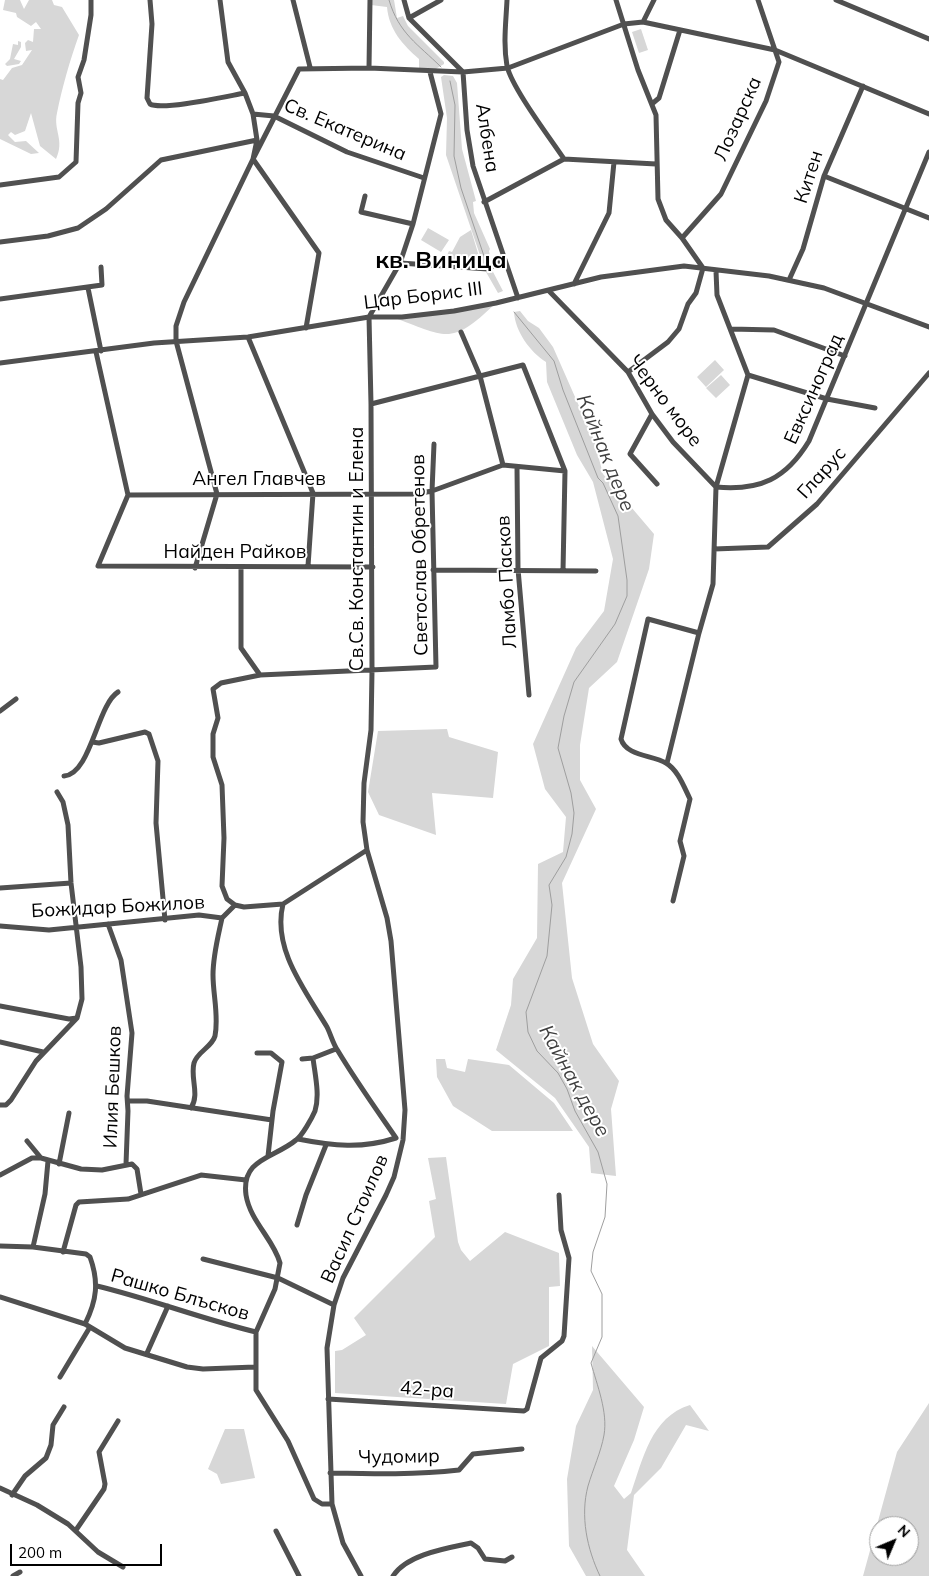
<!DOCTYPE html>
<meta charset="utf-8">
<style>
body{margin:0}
#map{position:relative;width:929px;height:1576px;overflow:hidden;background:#fff;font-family:Mulish,sans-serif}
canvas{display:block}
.north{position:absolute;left:869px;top:1516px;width:50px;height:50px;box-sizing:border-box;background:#fff;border:1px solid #999;border-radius:50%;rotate:45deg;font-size:14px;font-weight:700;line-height:20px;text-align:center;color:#000}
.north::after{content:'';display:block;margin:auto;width:18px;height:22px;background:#000;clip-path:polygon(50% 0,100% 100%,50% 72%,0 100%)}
.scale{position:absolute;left:10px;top:1544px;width:152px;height:22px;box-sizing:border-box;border:2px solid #000;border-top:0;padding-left:6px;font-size:15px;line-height:18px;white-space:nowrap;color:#000;-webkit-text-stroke:4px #fff;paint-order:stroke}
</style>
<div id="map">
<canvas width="929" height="1576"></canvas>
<div class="north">N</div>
<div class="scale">200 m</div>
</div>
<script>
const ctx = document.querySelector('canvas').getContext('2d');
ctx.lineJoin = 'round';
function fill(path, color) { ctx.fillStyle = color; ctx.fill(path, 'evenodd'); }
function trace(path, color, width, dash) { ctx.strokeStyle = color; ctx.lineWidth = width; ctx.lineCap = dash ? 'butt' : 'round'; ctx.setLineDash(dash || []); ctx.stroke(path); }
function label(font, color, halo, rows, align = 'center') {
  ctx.font = font + ' Mulish,sans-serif'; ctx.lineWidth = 4; ctx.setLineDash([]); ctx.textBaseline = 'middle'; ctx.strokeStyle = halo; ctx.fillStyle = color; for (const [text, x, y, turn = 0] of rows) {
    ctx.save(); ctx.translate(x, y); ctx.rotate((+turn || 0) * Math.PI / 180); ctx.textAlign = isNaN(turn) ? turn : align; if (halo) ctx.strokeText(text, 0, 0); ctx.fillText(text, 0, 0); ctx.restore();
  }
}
fill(new Path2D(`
 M 5,0 L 20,0 L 24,9 L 29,0 L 52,0 L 54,5 L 62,7 L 79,35 C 70,60 62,88 57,113 C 53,130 65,140 56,159 L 40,146 L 31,113 L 25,131 L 15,135 L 11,132 L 8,135 L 15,142 L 26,141 L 39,153 L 31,154 L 0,139 L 0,79 L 3,80 L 12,68 L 22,65 L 32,50 L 26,51 L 25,43 L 28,40 L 33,42 L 34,29 L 41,29 L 36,22 L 31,26 L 17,17 L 16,13 L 3,10 Z
 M 371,0 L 394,0 L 397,18 L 403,16 L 408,26 L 444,62 L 444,64 L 434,70 L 419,70 L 419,59 C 403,45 389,30 387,7 L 371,5 Z
 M 641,29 L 648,50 L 639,53 L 632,32 Z
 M 18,41 L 21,42 L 21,47 L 14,59 L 21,61 L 19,64 L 7,66 L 5,64 L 10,59 L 13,44 L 18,45 Z
 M 444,75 L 453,76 L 457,83 L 462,149 L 476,201 L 473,202 L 474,213 L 490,249 L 489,251 L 491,261 L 483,264 L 446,155 L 447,118 L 441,77 Z
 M 428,228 L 449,240 L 441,252 L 421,240 Z
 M 471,230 L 481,263 L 478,267 L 443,264 L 449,251 L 452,252 L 460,237 Z
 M 492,270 L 503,291 L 498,293 L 486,272 Z
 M 496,303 C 450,347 448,337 392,317 Z
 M 520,311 L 528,321 L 539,328 L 553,347 L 594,440 L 603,474 L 654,534 L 649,569 L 617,662 L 589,688 L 580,745 L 580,780 L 596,809 L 562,883 L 572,978 L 593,1044 L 619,1081 L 611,1109 L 616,1176 L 591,1173 L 589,1147 L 555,1098 L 496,1050 L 511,1005 L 513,979 L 537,938 L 538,864 L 563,852 L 566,817 L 545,789 L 533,744 L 576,648 L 604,611 L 613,559 L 593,482 L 577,455 L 547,382 L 546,362 C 530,352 515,331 514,312 Z
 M 715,360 L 724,370 L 706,387 L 697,377 Z
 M 721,375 L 730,385 L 716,398 L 706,388 Z
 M 447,729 L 449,737 L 498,752 L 493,798 L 432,793 L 436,835 L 379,815 L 368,792 L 378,731 Z
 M 436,1059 L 445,1059 L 447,1068 L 465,1072 L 468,1059 L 509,1065 L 554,1103 L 573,1131 L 492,1131 L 453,1106 L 437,1077 Z
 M 446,1157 L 458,1242 L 461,1250 L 470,1261 L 505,1232 L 559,1253 L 560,1286 L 549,1287 L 549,1346 L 513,1364 L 506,1404 L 335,1393 L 335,1351 L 342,1350 L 366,1335 L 354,1318 L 435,1237 L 429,1201 L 436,1199 L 428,1158 Z
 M 592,1346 L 644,1407 L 634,1440 L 614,1486 L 624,1499 L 631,1493 C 643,1459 651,1417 690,1405 L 709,1431 L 686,1425 L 661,1468 L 634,1495 L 627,1550 L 645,1576 L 586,1576 L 569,1546 L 567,1479 L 576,1426 L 593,1390 Z
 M 929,1403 L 929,1576 L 863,1576 L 897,1452 ZM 879,1526 L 909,1526 L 909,1556 L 879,1556 Z
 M 225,1429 L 244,1429 L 255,1478 L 221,1484 L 217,1474 L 208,1469 Z`), '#d7d7d7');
trace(new Path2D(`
 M 389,0 C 399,34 418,44 441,67
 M 450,81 L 455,105 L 454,156 L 461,188 L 486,262
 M 514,312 L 554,361 L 563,390 L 598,478 L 603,483 L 618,516 L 627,580 L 627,596 L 615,624 L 574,682 L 564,716 L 558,748 L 571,793 L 574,813 L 572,834 L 566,857 L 549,885 L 552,905 L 547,956 L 526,1012 L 528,1032 L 537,1051 L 558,1073 L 567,1089 L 575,1111 L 598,1152 L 607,1184 L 605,1217 L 593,1252 L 591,1271 L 602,1294 L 602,1337 L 591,1363 C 597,1385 608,1412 604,1435 C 601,1452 593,1469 588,1486 C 580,1516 587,1549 600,1576`), '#9e9e9e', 1);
trace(new Path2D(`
 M 150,0 L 152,24 L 147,98 L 150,104 C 162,111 228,96 245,93
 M 293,0 L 310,67
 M 404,0 L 409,18 L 463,72 L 467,130 L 473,166 L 518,298
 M 507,0 C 506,22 503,44 507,66 C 512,88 550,138 564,159
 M 616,0 L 638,70 L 656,115 L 658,199 L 666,220 L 682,238 L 703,268
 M 836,0 L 929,39
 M 409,18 L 441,0
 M 643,22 L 654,0
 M 369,68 L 370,0
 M 653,103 L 659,98 L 680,30
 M 253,114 L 274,116 L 347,152 L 424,178
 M 253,159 L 299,69 L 369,68 L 463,72 L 508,68 L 624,24 L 643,22 L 775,50 L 929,114
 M 253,159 L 319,253 L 306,328
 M 824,176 L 929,218
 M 0,185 L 59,177 L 76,162 L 78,103 L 81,93 L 78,77 L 84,60 L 91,15 L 91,0
 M 365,196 L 361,212 L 413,224
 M 484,202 L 564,159 L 656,164
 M 682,238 L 721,194 L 766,101 L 779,62 L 758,0
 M 0,242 L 48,236 L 78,228 L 106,209 L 161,160 L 257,140
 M 400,263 L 488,269 L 504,260
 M 789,280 L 803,249 L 824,176 L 863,86
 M 574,284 L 609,213 L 614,162
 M 88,288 L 101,351
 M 549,291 L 628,372 L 652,414 L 673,442 L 716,487
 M 0,299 L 102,285 L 101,267
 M 731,329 L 774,330 L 845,356
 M 461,332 L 480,376 L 503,465
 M 248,337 L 313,493 L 308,566
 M 96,352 L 128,495 L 98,566 L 373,567
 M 0,363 L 154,343 L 248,337 L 369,317 L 402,317 L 454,311 L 496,303 L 601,277 L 684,266 L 769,276 L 824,288 L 929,327
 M 628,372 L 668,342 L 679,329 L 688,304 L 696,293 L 703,268
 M 748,375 L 827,399 L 875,408
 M 371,404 L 523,365 L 565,471 L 563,571
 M 652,414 L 630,454 L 657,484
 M 517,467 L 518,569 L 529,695
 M 716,487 C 760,491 786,479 809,441 L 929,152
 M 128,495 L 416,494 L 432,491 L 503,465 L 565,471
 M 714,549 L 768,547 L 817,504 L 929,373
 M 195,568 L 217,494 L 176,341 L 176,326 L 184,302 L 253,159 L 257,140 L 253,114 L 245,93 L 228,62 L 220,0
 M 241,568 L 241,648 L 260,675
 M 433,570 L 596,571
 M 699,633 L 713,584 L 716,487 L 748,375 L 717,295 L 716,271
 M 0,711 L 16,699
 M 92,742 L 99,743 L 145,732 L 149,734 L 158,761 L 156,823 L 165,920
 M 667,763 L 699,633 L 648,619 L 621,739 C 626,756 652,755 666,763 C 678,770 684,787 690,799 L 680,841 L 684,856 L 673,901
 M 64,776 C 91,774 97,705 118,692
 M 367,850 L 283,904 L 244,907 L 235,905 L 227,899 L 222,886 L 224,838 L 222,785 L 213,757 L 213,734 L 218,718 L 213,689 L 221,683 L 260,675 L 436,667 L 432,491 L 434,444
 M 0,888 L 71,883
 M 283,904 C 272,949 305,990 327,1027 C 331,1035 333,1044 338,1051 C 356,1081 376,1109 396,1138
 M 108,924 L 121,960 L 132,1033 L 127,1096 L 128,1111 L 126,1164
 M 0,926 L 49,930 L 199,915 L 222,918 L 235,905
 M 0,1006 L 69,1019 L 77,1018
 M 0,1042 L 43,1052
 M 257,1053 L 271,1053 L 282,1062 L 273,1111 L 268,1156
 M 313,1058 C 315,1075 320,1095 315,1111 C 312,1118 302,1136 296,1140 C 275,1158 241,1158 246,1195 C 250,1221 274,1240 280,1263 L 275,1289 L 256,1332 L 256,1390 L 288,1441 L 314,1499 L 322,1504 L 332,1504
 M 302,1059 L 313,1058 L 336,1049
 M 128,1101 L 147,1101 L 272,1120
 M 0,1105 L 6,1105 L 11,1100 L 36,1061 L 77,1018 L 82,999 L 81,967 L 71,883 L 68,825 L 63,802 L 57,792
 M 191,1108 C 200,1094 190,1078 194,1063 C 197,1052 212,1047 215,1036 C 219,1016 213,995 213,975 C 213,955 218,937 222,918
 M 298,1139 C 333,1146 362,1149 396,1138
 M 27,1141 L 41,1158 L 81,1169 L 102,1170 L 132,1164 L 137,1169 L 141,1194
 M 59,1164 L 69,1113
 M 0,1175 L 32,1158 L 40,1158
 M 297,1225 L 306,1195 L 326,1145
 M 0,1246 L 33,1247 L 86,1254 L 90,1257 C 99,1282 97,1300 85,1324
 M 33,1247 L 45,1194 L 48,1161
 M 63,1252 L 76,1205 L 79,1202 L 128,1199 L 201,1175 L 246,1180
 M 203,1259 L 278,1278 L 334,1305
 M 97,1286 C 151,1299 202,1319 256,1332
 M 0,1297 L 85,1324 L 125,1348 L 187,1367 L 203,1369 L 255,1367
 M 147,1353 L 168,1306
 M 60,1377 L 90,1327
 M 328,1399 L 524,1411 L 527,1409 L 541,1358 L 562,1341 L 564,1336 L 569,1258 L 561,1230 L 559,1195
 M 330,1473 C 374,1474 416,1475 459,1470 L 473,1454 L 522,1449
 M 0,1488 L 37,1505 L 68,1524 L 98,1552 L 123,1567
 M 12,1495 L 25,1476 L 46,1458 L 51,1445 L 53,1425 L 64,1407
 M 76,1530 L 104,1489 L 105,1484 L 99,1452 L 118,1421
 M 276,1531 L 299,1576
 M 13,1576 L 20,1572
 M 361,1576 L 343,1543 L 332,1504 L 327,1348 L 334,1305 L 343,1278 L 386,1195 L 394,1177 L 403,1140 L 405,1110 L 391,941 L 387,918 L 367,850 L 363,822 L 364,783 L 371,730 L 372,671 L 371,404 L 369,317 L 400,263 L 413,224 L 441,114 L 430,72
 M 393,1576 C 407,1554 448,1548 471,1543 L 478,1548 L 485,1559 L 505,1561 L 512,1557`), '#505050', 5);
label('19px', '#000', '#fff', [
 ["Лозарска",738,119,-66],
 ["Св. Екатерина",345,130,23],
 ["Албена",487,138,81],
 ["Китен",809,177,-72],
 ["Цар Борис III",423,296,-7],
 ["Евксиноград",814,389,-66],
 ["Черно море",665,401,53],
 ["Гларус",822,473,-48],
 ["Ангел Главчев",259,479],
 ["Св.Св. Константин и Елена",357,549,-90],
 ["Найден Райков",235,552],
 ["Светослав Обретенов",420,555,-91],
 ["Ламбо Пасков",507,582,-93],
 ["Божидар Божилов",118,907,-3],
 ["Илия Бешков",113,1087,-88],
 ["Васил Стоилов",355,1219,-66],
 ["Рашко Блъсков",180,1295,16],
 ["42-ра",427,1390,4],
 ["Чудомир",399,1457,-1]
]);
label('italic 20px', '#3f3f3f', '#fff', [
 ["Кайнак дере",605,453,68],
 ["Кайнак дере",574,1081,61]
]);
label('bold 24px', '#000', '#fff', [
 ["кв. Виница",441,261]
]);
</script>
